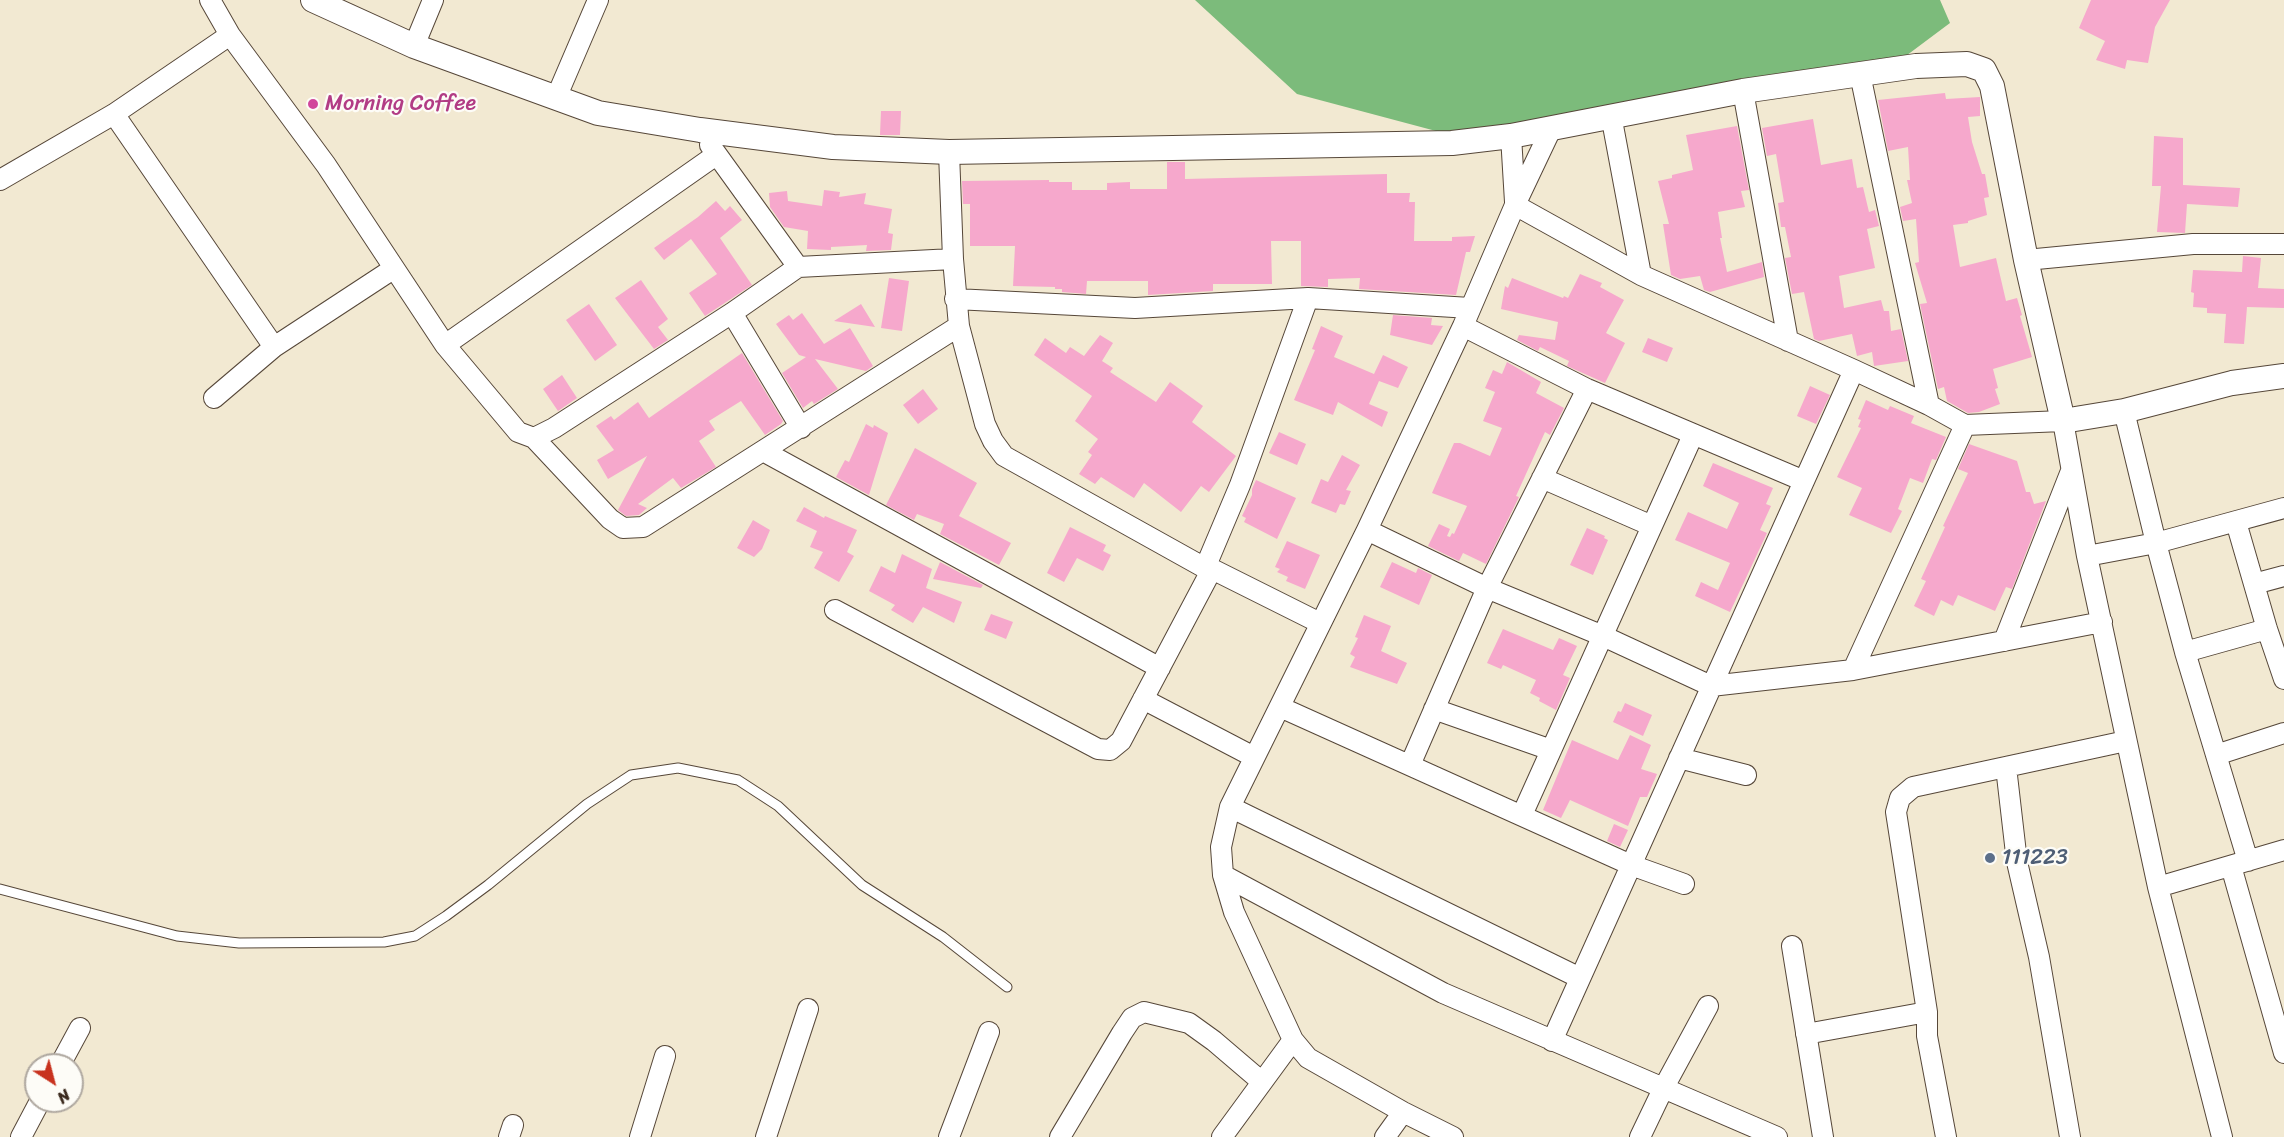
<!DOCTYPE html>
<style>
body{margin:0}
#map{position:relative;width:2284px;height:1137px;overflow:hidden;background:#f2e9d2;font-family:Sriracha,sans-serif}
canvas{display:block}
.north{position:absolute;left:24px;top:1053px;width:60px;height:60px;box-sizing:border-box;background:#fdfcf7;border:2px solid #afa8a0;border-radius:50%;rotate:144deg;font-size:16px;font-weight:700;line-height:24px;text-align:center;color:#3b2a1e}
.north::after{content:'';display:block;margin:auto;width:21px;height:27px;background:#c8321e;clip-path:polygon(50% 0,100% 100%,50% 72%,0 100%)}
</style>
<div id="map">
<canvas width="2284" height="1137"></canvas>
<div class="north">N</div>
</div>
<script>
const ctx = document.querySelector('canvas').getContext('2d');
ctx.lineJoin = 'round';
function fill(path, color) { ctx.fillStyle = color; ctx.fill(path, 'evenodd'); }
function trace(path, color, width, dash) { ctx.strokeStyle = color; ctx.lineWidth = width; ctx.lineCap = dash ? 'butt' : 'round'; ctx.setLineDash(dash || []); ctx.stroke(path); }
function label(font, color, halo, rows, align = 'center') {
  ctx.font = font + ' Sriracha,sans-serif'; ctx.lineWidth = 4.5; ctx.setLineDash([]); ctx.textBaseline = 'middle'; ctx.strokeStyle = halo; ctx.fillStyle = color; for (const [text, x, y, turn = 0] of rows) {
    ctx.save(); ctx.translate(x, y); ctx.rotate((+turn || 0) * Math.PI / 180); ctx.textAlign = isNaN(turn) ? turn : align; if (halo) ctx.strokeText(text, 0, 0); ctx.fillText(text, 0, 0); ctx.restore();
  }
}
fill(new Path2D(`
 M 1195,0 L 1940,0 L 1950,23 L 1867,85 L 1676,111 L 1481,143 L 1297,94 Z`), '#7cbb7b');
fill(new Path2D(`
 M 2091,0 L 2170,0 L 2155,27 L 2148,63 L 2127,60 L 2125,69 L 2096,60 L 2105,41 L 2079,28 Z
 M 1945,93 L 1946,99 L 1980,97 L 1980,116 L 1968,117 L 1972,142 L 1982,174 L 1985,174 L 1989,197 L 1984,198 L 1987,215 L 1968,221 L 1968,223 L 1953,225 L 1960,267 L 1996,258 L 2006,301 L 2017,298 L 2022,315 L 2020,316 L 2032,357 L 1993,369 L 1998,388 L 1995,389 L 2000,404 L 1979,412 L 1968,413 L 1947,401 L 1944,387 L 1938,389 L 1920,304 L 1927,303 L 1915,263 L 1919,262 L 1916,219 L 1903,221 L 1900,207 L 1912,203 L 1907,180 L 1910,180 L 1908,147 L 1888,151 L 1878,100 Z
 M 881,111 L 901,111 L 900,135 L 880,135 Z
 M 1813,119 L 1821,165 L 1852,159 L 1857,188 L 1863,187 L 1869,212 L 1875,210 L 1879,226 L 1867,229 L 1875,268 L 1839,276 L 1844,308 L 1881,300 L 1884,311 L 1889,311 L 1891,331 L 1901,329 L 1908,361 L 1874,366 L 1872,352 L 1857,356 L 1852,334 L 1819,341 L 1814,339 L 1804,292 L 1792,294 L 1785,258 L 1791,257 L 1785,227 L 1781,227 L 1778,203 L 1784,202 L 1776,154 L 1767,156 L 1762,128 Z
 M 1737,126 L 1749,190 L 1741,191 L 1745,207 L 1718,212 L 1722,238 L 1720,238 L 1727,272 L 1762,262 L 1764,277 L 1710,292 L 1704,290 L 1700,276 L 1680,279 L 1671,275 L 1663,224 L 1669,224 L 1658,181 L 1672,178 L 1672,175 L 1693,170 L 1686,135 Z
 M 2154,136 L 2183,138 L 2183,185 L 2240,188 L 2238,207 L 2187,204 L 2185,233 L 2157,232 L 2161,186 L 2152,186 Z
 M 1167,162 L 1185,162 L 1185,179 L 1387,174 L 1387,193 L 1410,193 L 1409,202 L 1415,202 L 1414,241 L 1452,241 L 1452,237 L 1475,236 L 1470,252 L 1466,252 L 1456,295 L 1359,289 L 1360,278 L 1328,279 L 1328,287 L 1301,286 L 1301,241 L 1271,241 L 1272,284 L 1213,284 L 1213,291 L 1148,295 L 1148,281 L 1087,281 L 1086,294 L 1062,292 L 1062,289 L 1055,289 L 1055,287 L 1013,286 L 1015,246 L 970,246 L 970,204 L 963,204 L 962,181 L 1049,180 L 1049,182 L 1072,182 L 1072,190 L 1107,190 L 1107,183 L 1130,182 L 1130,189 L 1167,189 Z
 M 824,190 L 840,192 L 839,197 L 866,193 L 864,204 L 892,209 L 888,233 L 893,234 L 891,250 L 866,251 L 867,245 L 831,247 L 831,250 L 807,249 L 808,231 L 784,227 L 770,207 L 769,193 L 787,191 L 788,201 L 822,206 Z
 M 716,201 L 725,211 L 730,206 L 742,220 L 720,238 L 752,285 L 705,316 L 689,293 L 717,274 L 691,239 L 664,260 L 654,248 L 698,217 Z
 M 2243,256 L 2261,258 L 2258,288 L 2284,289 L 2284,308 L 2247,307 L 2244,344 L 2224,343 L 2226,314 L 2207,313 L 2207,308 L 2193,307 L 2194,293 L 2191,292 L 2193,270 L 2242,272 Z
 M 1580,274 L 1602,283 L 1600,287 L 1624,300 L 1606,333 L 1625,343 L 1605,383 L 1567,366 L 1569,361 L 1540,347 L 1538,351 L 1517,340 L 1519,335 L 1555,340 L 1558,322 L 1501,309 L 1505,286 L 1508,288 L 1512,278 L 1563,298 L 1564,296 L 1568,298 Z
 M 889,278 L 909,281 L 902,331 L 881,328 Z
 M 641,280 L 668,319 L 658,327 L 668,340 L 654,349 L 615,298 Z
 M 589,304 L 617,345 L 595,361 L 566,320 Z
 M 861,304 L 875,327 L 834,321 Z
 M 802,313 L 824,344 L 850,328 L 873,366 L 866,371 L 815,359 L 838,389 L 814,404 L 812,401 L 803,408 L 782,373 L 806,357 L 799,355 L 776,324 L 789,315 L 793,320 Z
 M 1393,315 L 1432,318 L 1431,325 L 1443,326 L 1432,345 L 1390,335 Z
 M 1321,326 L 1343,336 L 1334,357 L 1374,374 L 1383,355 L 1408,367 L 1398,388 L 1379,381 L 1369,404 L 1388,412 L 1382,427 L 1338,402 L 1333,415 L 1294,400 L 1315,350 L 1312,349 Z
 M 1100,335 L 1113,343 L 1102,361 L 1113,368 L 1110,372 L 1156,402 L 1170,382 L 1203,406 L 1192,422 L 1236,456 L 1209,492 L 1201,486 L 1181,512 L 1144,483 L 1134,498 L 1101,477 L 1095,484 L 1079,474 L 1092,455 L 1088,452 L 1098,439 L 1075,421 L 1092,396 L 1034,355 L 1045,338 L 1066,353 L 1070,347 L 1084,356 Z
 M 1648,338 L 1673,348 L 1667,362 L 1642,352 Z
 M 742,353 L 783,421 L 781,424 L 765,435 L 741,401 L 709,421 L 715,430 L 699,441 L 716,467 L 681,488 L 673,478 L 638,504 L 647,508 L 639,515 L 626,516 L 618,510 L 647,456 L 608,479 L 597,460 L 614,450 L 596,426 L 611,416 L 614,420 L 638,402 L 649,418 Z
 M 1507,362 L 1541,382 L 1536,393 L 1564,408 L 1550,435 L 1545,432 L 1516,496 L 1519,497 L 1486,564 L 1463,553 L 1459,561 L 1428,546 L 1439,524 L 1450,529 L 1447,536 L 1450,537 L 1452,533 L 1454,534 L 1467,506 L 1432,493 L 1454,443 L 1460,443 L 1490,456 L 1502,428 L 1483,421 L 1495,392 L 1485,388 L 1493,370 L 1502,374 Z
 M 562,375 L 577,398 L 558,411 L 543,389 Z
 M 1810,386 L 1830,395 L 1816,424 L 1797,416 Z
 M 923,389 L 938,409 L 918,424 L 903,405 Z
 M 1866,400 L 1888,410 L 1890,406 L 1914,416 L 1911,423 L 1946,437 L 1936,460 L 1932,459 L 1923,483 L 1910,478 L 1898,509 L 1902,511 L 1891,533 L 1849,515 L 1862,488 L 1837,477 L 1861,428 L 1858,427 L 1861,420 L 1858,419 Z
 M 866,424 L 873,428 L 874,425 L 888,433 L 869,495 L 836,477 L 845,460 L 849,462 Z
 M 1279,432 L 1306,444 L 1297,465 L 1269,453 Z
 M 1969,444 L 2017,461 L 2026,492 L 2030,492 L 2034,504 L 2046,501 L 2012,589 L 2006,587 L 1995,611 L 1958,595 L 1953,606 L 1941,600 L 1934,616 L 1914,606 L 1926,581 L 1921,579 L 1945,527 L 1943,526 L 1968,473 L 1958,469 Z
 M 915,448 L 977,483 L 959,516 L 1011,543 L 999,565 L 940,534 L 944,524 L 917,514 L 914,520 L 886,505 Z
 M 1342,455 L 1360,465 L 1346,490 L 1351,491 L 1345,505 L 1340,504 L 1336,513 L 1311,503 L 1321,479 L 1328,482 Z
 M 1713,463 L 1773,488 L 1766,504 L 1771,506 L 1760,530 L 1767,533 L 1730,612 L 1695,596 L 1701,582 L 1718,590 L 1730,563 L 1675,540 L 1688,512 L 1727,529 L 1739,503 L 1703,486 Z
 M 1256,480 L 1296,498 L 1277,539 L 1244,522 L 1246,518 L 1242,516 L 1252,495 L 1252,489 Z
 M 804,507 L 824,518 L 825,516 L 857,530 L 847,552 L 854,556 L 839,582 L 814,568 L 823,552 L 810,547 L 817,531 L 796,521 Z
 M 753,520 L 770,530 L 762,549 L 754,557 L 737,548 Z
 M 1070,527 L 1106,545 L 1103,551 L 1111,555 L 1103,571 L 1077,558 L 1064,582 L 1047,573 Z
 M 1587,528 L 1605,536 L 1604,538 L 1608,540 L 1593,575 L 1570,565 Z
 M 1287,541 L 1320,555 L 1305,589 L 1286,581 L 1288,577 L 1277,572 L 1280,569 L 1275,567 Z
 M 902,554 L 932,569 L 926,588 L 962,602 L 954,623 L 923,607 L 913,623 L 891,610 L 895,605 L 869,591 L 881,566 L 895,573 Z
 M 940,562 L 983,585 L 981,588 L 933,579 Z
 M 1392,562 L 1416,573 L 1418,568 L 1432,575 L 1419,605 L 1380,587 Z
 M 991,614 L 1013,622 L 1006,639 L 984,630 Z
 M 1364,615 L 1391,626 L 1381,651 L 1407,663 L 1397,684 L 1350,667 L 1355,657 L 1350,654 L 1358,638 L 1355,637 Z
 M 1503,629 L 1553,650 L 1559,638 L 1577,646 L 1563,675 L 1570,678 L 1556,710 L 1539,701 L 1540,698 L 1530,693 L 1536,680 L 1503,665 L 1501,669 L 1487,663 Z
 M 1625,703 L 1652,715 L 1643,736 L 1613,722 L 1618,711 L 1621,712 Z
 M 1630,735 L 1651,745 L 1641,769 L 1657,774 L 1647,797 L 1640,797 L 1628,826 L 1570,800 L 1561,818 L 1543,810 L 1572,740 L 1618,760 Z
 M 1614,824 L 1628,830 L 1620,847 L 1607,841 Z`), '#f6a8cc');
const service = new Path2D(`
 M 0,889 L 177,936 L 239,943 L 384,942 L 415,936 L 446,916 L 488,885 L 587,804 L 631,775 L 678,768 L 738,780 L 778,806 L 862,885 L 943,937 L 1007,987`);
const minor = new Path2D(`
 M 210,0 L 230,35 L 326,165 L 445,345 L 518,432 L 534,438 L 610,519 L 623,528 L 643,527 L 959,326
 M 414,46 L 433,0
 M 1860,74 L 1929,405
 M 1743,91 L 1788,341
 M 556,98 L 598,0
 M 114,114 L 274,347
 M 1611,115 L 1641,275
 M 1511,136 L 1515,202
 M 710,145 L 798,267
 M 949,152 L 953,259 L 959,326 L 985,424 L 993,441 L 1004,456 L 1205,568 L 1212,569 L 1320,623
 M 0,180 L 114,114 L 230,35
 M 1515,205 L 1641,275 L 1854,370 L 1929,405 L 1965,425 L 2063,421 L 2087,556 L 2158,887 L 2222,1137
 M 2026,260 L 2193,244 L 2284,244
 M 955,299 L 1135,308 L 1308,298 L 1470,308
 M 732,313 L 801,428
 M 1463,326 L 1587,389 L 1804,481
 M 445,345 L 716,155
 M 214,398 L 274,347 L 393,269
 M 2124,411 L 2156,543 L 2185,652 L 2248,861
 M 534,438 L 554,428 L 732,313 L 798,267 L 953,259
 M 763,451 L 1160,668
 M 1542,478 L 1652,526
 M 2236,522 L 2267,629 L 2284,679
 M 1367,530 L 1487,588 L 1603,636 L 1711,686 L 1853,670 L 2102,622
 M 2087,556 L 2156,543 L 2284,508
 M 1205,568 L 1240,485 L 1308,298
 M 2254,584 L 2284,576
 M 835,610 L 1098,749 L 1110,750 L 1121,741 L 1212,569
 M 2004,641 L 2071,471
 M 2185,652 L 2267,629
 M 1853,670 L 1965,425
 M 1143,699 L 1254,757
 M 1280,707 L 1631,865 L 1684,884
 M 1434,709 L 1551,750
 M 2216,755 L 2284,733
 M 1679,758 L 1746,775
 M 1410,765 L 1487,588 L 1587,389
 M 2006,767 L 2017,862 L 2039,957 L 2070,1137
 M 1230,807 L 1580,978
 M 1522,815 L 1693,435
 M 2231,866 L 2284,1053
 M 1223,875 L 1443,993 L 1777,1137
 M 2158,887 L 2284,850
 M 1792,946 L 1823,1137
 M 1806,1034 L 1927,1012
 M 1552,1041 L 1854,370
 M 60,1065 L 80,1028
 M 21,1137 L 40,1101
 M 509,1137 L 513,1125
 M 640,1137 L 665,1056
 M 766,1137 L 808,1009
 M 949,1137 L 989,1032
 M 1060,1137 L 1122,1033 L 1132,1018 L 1144,1012 L 1189,1023 L 1214,1041 L 1262,1082
 M 1222,1137 L 1293,1040
 M 1385,1137 L 1403,1112
 M 1453,1137 L 1403,1112 L 1308,1058 L 1293,1040 L 1234,912 L 1223,875 L 1221,847 L 1230,807 L 1367,530 L 1463,326 L 1515,205 L 1552,127
 M 1640,1137 L 1663,1089 L 1708,1006
 M 1946,1137 L 1927,1036 L 1927,1012 L 1896,812 L 1900,798 L 1913,787 L 2126,741`);
const tertiary = new Path2D(`
 M 313,0 L 414,46 L 598,113 L 700,130 L 833,147 L 949,152 L 1452,143 L 1511,136 L 1743,91 L 1916,66 L 1967,64 L 1984,70 L 1992,86 L 2026,260 L 2063,421 L 2124,411 L 2232,383 L 2284,376`);
trace(service, '#564739', 11);
trace(minor, '#564739', 22);
trace(tertiary, '#564739', 26);
trace(service, '#fff', 9);
trace(minor, '#fff', 20);
trace(tertiary, '#fff', 24);
for (const [x, y, r, color] of [
 [313,104,6,"#d1479c"],
 [1990,858,6,"#5c6f8a"]
]) { const dot = new Path2D(); dot.arc(x, y, r, 0, 2 * Math.PI); ctx.fillStyle = color; ctx.fill(dot); trace(dot, '#fdfcf7', 2); }
label('22px', '#b23c85', '#fdfcf7', [
 ["Morning Coffee",325,104]
], 'left');
label('22px', '#4e5e75', '#fdfcf7', [
 ["111223",2002,858]
], 'left');
</script>
